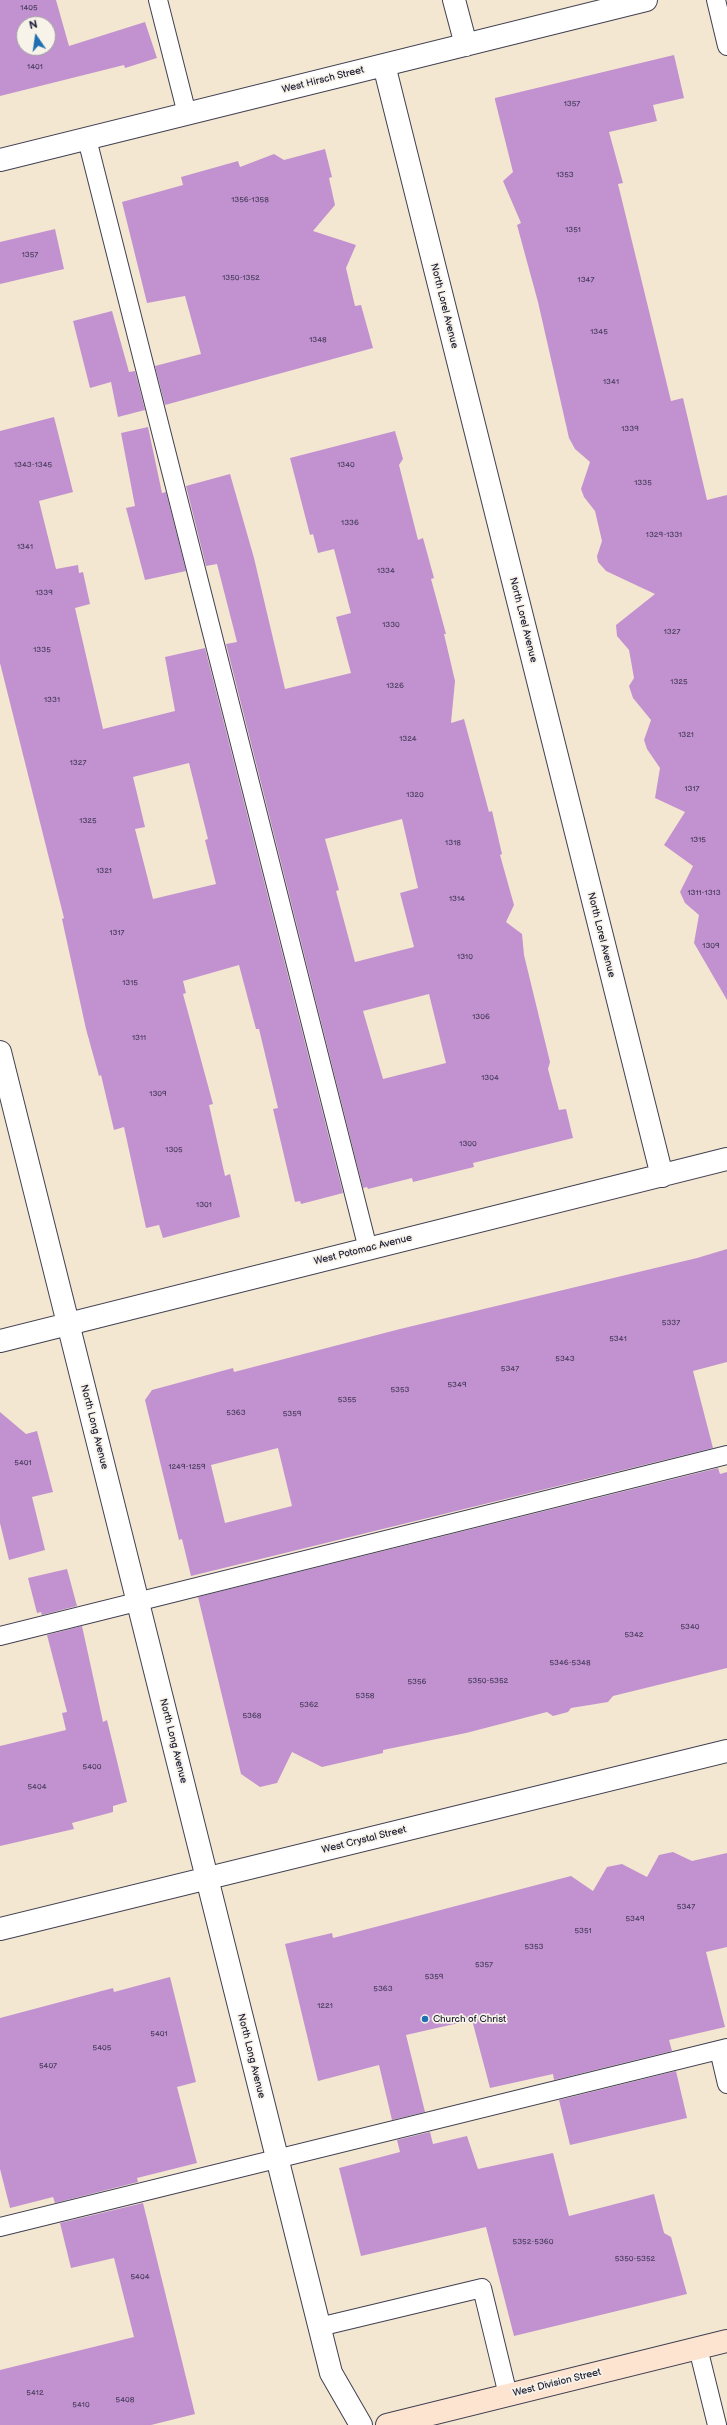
<!DOCTYPE html>
<style>
body{margin:0}
#map{position:relative;width:727px;height:2425px;overflow:hidden;background:#f3e7d1;font-family:"Balsamiq Sans",sans-serif}
canvas{display:block}
.north{position:absolute;left:16px;top:16px;width:40px;height:40px;box-sizing:border-box;background:#f7f3e8;border:1px solid #a29fa3;border-radius:50%;rotate:347deg;font-size:11px;font-weight:700;line-height:16px;text-align:center;color:#22223b}
.north::after{content:'';display:block;margin:auto;width:14px;height:18px;background:#1f6fb2;clip-path:polygon(50% 0,100% 100%,50% 72%,0 100%)}
</style>
<div id="map">
<canvas width="727" height="2425"></canvas>
<div class="north">N</div>
</div>
<script>
const ctx = document.querySelector('canvas').getContext('2d');
ctx.lineJoin = 'round';
function fill(path, color) { ctx.fillStyle = color; ctx.fill(path, 'evenodd'); }
function trace(path, color, width, dash) { ctx.strokeStyle = color; ctx.lineWidth = width; ctx.lineCap = dash ? 'butt' : 'round'; ctx.setLineDash(dash || []); ctx.stroke(path); }
function label(font, color, halo, rows, align = 'center') {
  ctx.font = font + ' "Balsamiq Sans",sans-serif'; ctx.lineWidth = 3.5; ctx.setLineDash([]); ctx.textBaseline = 'middle'; ctx.strokeStyle = halo; ctx.fillStyle = color; for (const [text, x, y, turn = 0] of rows) {
    ctx.save(); ctx.translate(x, y); ctx.rotate((+turn || 0) * Math.PI / 180); ctx.textAlign = isNaN(turn) ? turn : align; if (halo) ctx.strokeText(text, 0, 0); ctx.fillText(text, 0, 0); ctx.restore();
  }
}
fill(new Path2D(`
 M 0,0 L 56,0 L 69,46 L 145,22 L 157,58 L 125,68 L 124,65 L 0,96 ZM 24,24 L 48,24 L 48,48 L 24,48 Z
 M 674,55 L 684,98 L 653,105 L 657,121 L 609,132 L 623,183 L 618,184 L 671,401 L 683,398 L 707,500 L 727,495 L 727,1000 L 694,943 L 699,915 L 685,903 L 680,892 L 693,866 L 664,845 L 685,812 L 655,798 L 660,768 L 647,749 L 644,740 L 651,720 L 633,698 L 629,686 L 634,678 L 629,650 L 617,636 L 616,625 L 655,594 L 606,571 L 598,562 L 597,556 L 602,541 L 595,511 L 584,497 L 581,489 L 590,462 L 575,449 L 569,438 L 538,302 L 517,225 L 521,223 L 503,181 L 513,172 L 495,100 L 495,98 Z
 M 325,149 L 332,177 L 329,178 L 335,205 L 313,231 L 356,245 L 346,268 L 355,306 L 361,305 L 373,348 L 165,405 L 155,366 L 201,354 L 185,296 L 147,303 L 122,202 L 183,185 L 181,177 L 238,161 L 240,167 L 274,154 L 284,160 Z
 M 55,229 L 64,269 L 0,284 L 0,242 Z
 M 112,311 L 129,372 L 135,371 L 145,410 L 118,417 L 111,382 L 90,388 L 73,321 Z
 M 54,417 L 73,492 L 39,501 L 56,569 L 78,565 L 79,573 L 83,572 L 90,604 L 75,608 L 103,729 L 175,711 L 165,657 L 205,648 L 343,1193 L 301,1204 L 300,1201 L 295,1202 L 273,1109 L 278,1108 L 259,1029 L 256,1029 L 239,965 L 183,981 L 186,993 L 183,994 L 213,1104 L 209,1105 L 225,1176 L 230,1174 L 240,1217 L 163,1238 L 159,1225 L 146,1228 L 124,1127 L 114,1130 L 101,1075 L 99,1076 L 86,1029 L 62,919 L 64,918 L 0,663 L 0,431 ZM 189,763 L 208,839 L 205,840 L 216,884 L 153,899 L 135,829 L 145,827 L 133,777 Z
 M 148,427 L 162,493 L 166,492 L 186,571 L 145,580 L 126,508 L 135,506 L 121,433 Z
 M 395,431 L 403,459 L 399,465 L 418,540 L 423,538 L 434,578 L 431,579 L 446,634 L 444,634 L 455,681 L 451,723 L 464,719 L 489,812 L 492,811 L 502,854 L 500,855 L 514,905 L 506,922 L 522,934 L 524,955 L 550,1062 L 548,1069 L 559,1110 L 566,1109 L 573,1138 L 473,1163 L 474,1167 L 413,1182 L 412,1178 L 368,1189 L 367,1187 L 363,1188 L 226,644 L 237,642 L 217,564 L 206,566 L 186,486 L 230,474 L 254,558 L 285,689 L 351,673 L 336,617 L 351,613 L 334,549 L 318,553 L 313,534 L 310,535 L 290,458 ZM 402,819 L 418,888 L 400,893 L 414,947 L 355,962 L 336,891 L 339,890 L 325,839 ZM 429,994 L 446,1063 L 383,1079 L 363,1011 Z
 M 727,1249 L 727,1362 L 693,1371 L 713,1448 L 191,1576 L 182,1539 L 179,1540 L 145,1400 L 152,1390 L 233,1368 L 234,1372 L 400,1329 L 697,1258 ZM 278,1448 L 292,1506 L 225,1523 L 211,1465 Z
 M 0,1412 L 26,1434 L 37,1431 L 53,1492 L 32,1497 L 45,1550 L 9,1560 L 0,1523 Z
 M 718,1468 L 720,1474 L 727,1472 L 727,1668 L 613,1696 L 608,1702 L 571,1708 L 568,1712 L 553,1716 L 547,1712 L 466,1733 L 383,1750 L 383,1753 L 322,1767 L 292,1752 L 277,1783 L 260,1787 L 241,1774 L 198,1597 Z
 M 67,1569 L 77,1606 L 42,1615 L 41,1612 L 37,1613 L 28,1578 Z
 M 82,1626 L 103,1722 L 107,1720 L 127,1802 L 113,1806 L 113,1812 L 72,1823 L 74,1829 L 0,1846 L 0,1746 L 66,1730 L 62,1713 L 67,1712 L 47,1635 Z
 M 673,1852 L 692,1861 L 727,1853 L 727,1947 L 706,1952 L 725,2027 L 669,2040 L 672,2051 L 554,2080 L 553,2074 L 490,2088 L 472,2020 L 406,2035 L 425,2112 L 392,2120 L 379,2065 L 318,2081 L 285,1944 L 332,1933 L 333,1938 L 571,1876 L 593,1891 L 607,1867 L 622,1864 L 647,1877 L 659,1855 Z
 M 170,1977 L 196,2082 L 177,2087 L 197,2163 L 137,2178 L 138,2182 L 55,2203 L 53,2197 L 10,2208 L 0,2169 L 0,2018 L 113,1988 L 114,1992 Z
 M 676,2071 L 687,2118 L 570,2145 L 559,2100 Z
 M 430,2132 L 433,2144 L 467,2136 L 478,2169 L 553,2153 L 569,2216 L 654,2194 L 664,2233 L 671,2237 L 687,2294 L 514,2336 L 486,2227 L 361,2256 L 339,2168 L 400,2152 L 397,2140 Z
 M 143,2203 L 195,2414 L 151,2425 L 0,2425 L 0,2370 L 134,2337 L 114,2258 L 71,2268 L 60,2223 Z`), '#c292d0');
const lane = new Path2D(`
 M 158,0 L 187,114
 M 716,0 L 727,46
 M 87,139 L 368,1249
 M 0,1636 L 727,1455
 M 719,2050 L 727,2084
 M 0,2227 L 727,2048
 M 319,2327 L 482,2288 L 508,2395
 M 698,2348 L 717,2425`);
const street = new Path2D(`
 M 454,0 L 466,45
 M 384,65 L 662,1176
 M 0,160 L 646,0
 M 0,1052 L 331,2373 L 361,2425
 M 0,1341 L 727,1159
 M 0,1929 L 727,1751`);
const secondary = new Path2D(`
 M 387,2425 L 727,2341`);
trace(lane, '#414052', 20);
trace(street, '#414052', 24);
trace(secondary, '#414052', 24);
trace(lane, '#fff', 18);
trace(street, '#fff', 22);
trace(secondary, '#fde4d1', 22);
for (const [x, y, r, color] of [
 [425,2019,4,"#1f6fb2"]
]) { const dot = new Path2D(); dot.arc(x, y, r, 0, 2 * Math.PI); ctx.fillStyle = color; ctx.fill(dot); trace(dot, '#f7f3e8', 1.5); }
label('8px', '#4a3e60', null, [
 ["1405",29,8],
 ["1401",35,67],
 ["1357",572,104],
 ["1353",565,175],
 ["1356-1358",250,200],
 ["1351",573,230],
 ["1357",30,255],
 ["1350-1352",241,278],
 ["1347",586,280],
 ["1345",599,332],
 ["1348",318,340],
 ["1341",611,382],
 ["1339",630,429],
 ["1343-1345",33,465],
 ["1340",346,465],
 ["1335",643,483],
 ["1336",350,523],
 ["1329-1331",664,535],
 ["1341",25,547],
 ["1334",386,571],
 ["1339",44,593],
 ["1330",391,625],
 ["1327",672,632],
 ["1335",42,650],
 ["1325",679,682],
 ["1326",395,686],
 ["1331",52,700],
 ["1321",686,735],
 ["1324",408,739],
 ["1327",78,763],
 ["1317",692,789],
 ["1320",415,795],
 ["1325",88,821],
 ["1315",698,840],
 ["1318",453,843],
 ["1321",104,871],
 ["1311-1313",704,893],
 ["1314",457,899],
 ["1317",117,933],
 ["1309",711,946],
 ["1310",465,957],
 ["1315",130,983],
 ["1306",481,1017],
 ["1311",139,1038],
 ["1304",490,1078],
 ["1309",158,1094],
 ["1300",468,1144],
 ["1305",174,1150],
 ["1301",204,1205],
 ["5337",671,1323],
 ["5341",618,1339],
 ["5343",565,1359],
 ["5347",510,1369],
 ["5349",457,1385],
 ["5353",400,1390],
 ["5355",347,1400],
 ["5363",236,1413],
 ["5359",292,1414],
 ["5401",23,1463],
 ["1249-1259",187,1467],
 ["5340",690,1627],
 ["5342",634,1635],
 ["5346-5348",570,1663],
 ["5350-5352",488,1681],
 ["5356",417,1682],
 ["5358",365,1696],
 ["5362",309,1705],
 ["5368",252,1716],
 ["5400",92,1767],
 ["5404",37,1787],
 ["5347",686,1907],
 ["5349",635,1919],
 ["5351",583,1931],
 ["5353",534,1947],
 ["5357",484,1965],
 ["5359",434,1977],
 ["5363",383,1989],
 ["1221",325,2006],
 ["5401",159,2034],
 ["5405",102,2048],
 ["5407",48,2066],
 ["5352-5360",533,2242],
 ["5350-5352",635,2259],
 ["5404",140,2277],
 ["5412",35,2393],
 ["5408",125,2400],
 ["5410",81,2405]
]);
label('10px', '#22223b', '#f7f3e8', [
 ["West Hirsch Street",323,80,-14],
 ["North Lorel Avenue",444,306,76],
 ["North Lorel Avenue",523,620,76],
 ["North Lorel Avenue",601,935,76],
 ["West Potomac Avenue",363,1250,-14],
 ["North Long Avenue",94,1427,76],
 ["North Long Avenue",173,1741,76],
 ["West Crystal Street",364,1840,-14],
 ["North Long Avenue",251,2056,76],
 ["West Division Street",557,2383,-14]
]);
label('10px', '#22223b', '#f7f3e8', [
 ["Church of Christ",433,2019]
], 'left');
</script>
